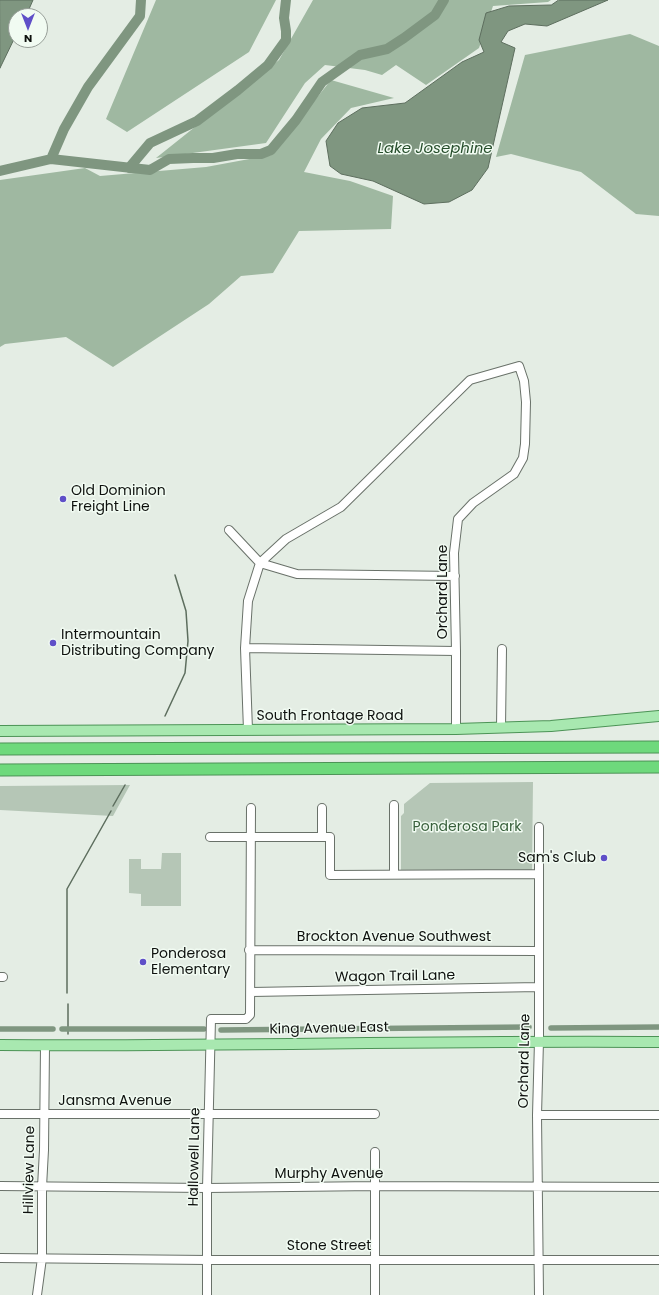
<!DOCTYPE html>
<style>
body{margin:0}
#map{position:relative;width:659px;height:1295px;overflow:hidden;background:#e4ede4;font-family:Poppins,sans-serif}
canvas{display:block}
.north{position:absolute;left:8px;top:8px;width:40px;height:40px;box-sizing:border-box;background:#f1fbf2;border:1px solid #969d97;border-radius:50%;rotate:180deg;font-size:11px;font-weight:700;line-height:16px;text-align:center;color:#0e110e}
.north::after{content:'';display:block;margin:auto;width:14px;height:18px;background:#5f4fc8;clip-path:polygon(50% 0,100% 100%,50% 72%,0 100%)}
</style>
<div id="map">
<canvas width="659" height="1295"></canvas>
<div class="north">N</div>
</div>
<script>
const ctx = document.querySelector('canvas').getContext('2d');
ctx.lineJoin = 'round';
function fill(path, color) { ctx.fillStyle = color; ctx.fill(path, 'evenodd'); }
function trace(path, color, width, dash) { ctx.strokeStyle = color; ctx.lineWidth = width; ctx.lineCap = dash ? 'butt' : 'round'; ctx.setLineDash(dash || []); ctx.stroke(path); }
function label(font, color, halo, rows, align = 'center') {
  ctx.font = font + ' Poppins,sans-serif'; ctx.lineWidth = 3; ctx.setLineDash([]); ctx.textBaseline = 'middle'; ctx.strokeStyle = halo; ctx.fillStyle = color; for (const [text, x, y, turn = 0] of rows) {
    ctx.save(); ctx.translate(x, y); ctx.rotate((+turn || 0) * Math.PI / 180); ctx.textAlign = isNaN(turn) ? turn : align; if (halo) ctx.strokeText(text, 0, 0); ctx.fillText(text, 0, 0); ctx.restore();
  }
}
fill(new Path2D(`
 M 533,782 L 532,870 L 401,871 L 401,816 L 404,813 L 404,804 L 430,783 Z
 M 130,785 L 113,816 L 0,810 L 0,786 Z
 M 162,853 L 181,853 L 181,906 L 141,906 L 141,894 L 129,893 L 129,859 L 141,859 L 141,869 L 161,869 Z`), '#b5c6b6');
fill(new Path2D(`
 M 156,0 L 276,0 L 249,52 L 127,132 L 106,119 Z
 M 313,0 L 551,0 L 548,2 L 493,6 L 479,48 L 426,85 L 396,65 L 382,75 L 365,70 L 325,65 L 305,83 L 266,143 L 156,158 L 279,60 Z
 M 630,34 L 659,46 L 659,216 L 636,214 L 581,172 L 511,154 L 496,157 L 525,55 Z
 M 331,80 L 394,98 L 351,108 L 321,139 L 304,172 L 350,181 L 393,196 L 391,229 L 299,231 L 273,273 L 241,276 L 209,304 L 113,367 L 66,337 L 5,344 L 0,347 L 0,180 L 85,168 L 100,176 L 206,167 L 271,155 Z`), '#9fb8a1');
const water = new Path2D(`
 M 0,0 L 33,0 L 26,16 L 16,16 L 16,35 L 0,68 Z
 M 559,0 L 608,0 L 547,26 L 525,24 L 508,31 L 501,42 L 515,48 L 488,168 L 472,190 L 449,202 L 424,204 L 373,181 L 341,174 L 330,166 L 326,141 L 338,123 L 362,108 L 405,103 L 462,62 L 484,52 L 479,40 L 486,13 L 509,6 L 551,5 Z`);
fill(water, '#7f9680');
trace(water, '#5d6e5e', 1);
trace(new Path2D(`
 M 165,716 L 185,673 L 188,641 L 186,611 L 175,575
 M 113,806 L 125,785
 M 67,993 L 67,889 L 111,811
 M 68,1004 L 68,1034`), '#5d6e5e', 1.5);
trace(new Path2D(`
 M 551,1028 L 659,1027
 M 0,1029 L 53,1029
 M 62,1029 L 204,1029
 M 221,1030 L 529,1027`), '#7f9680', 5.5);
trace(new Path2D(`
 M 51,159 L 64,129 L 88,87 L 140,16 L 141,0
 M 129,168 L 150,143 L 197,121 L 238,90 L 268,65 L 286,40 L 286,31 L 284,18 L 286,0
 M 0,171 L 51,159 L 150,170 L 169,159 L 193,158 L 213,158 L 237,154 L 261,154 L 271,150 L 296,120 L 322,82 L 360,55 L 387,49 L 404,38 L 435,15 L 444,0`), '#7f9680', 10);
const minor = new Path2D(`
 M 229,530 L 260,563 L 297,574 L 455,576
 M 245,648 L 456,651
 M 501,728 L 502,649
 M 248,730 L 245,648 L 248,601 L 260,563 L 286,539 L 341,507 L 470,380 L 519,366 L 524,381 L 526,402 L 525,444 L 523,458 L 514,474 L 473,503 L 458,519 L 454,553 L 456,651 L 456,729
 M 322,808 L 322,837 L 330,837 L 330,875 L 538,874
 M 539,827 L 539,1041 L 537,1115 L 539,1295
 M 210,837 L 322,837
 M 394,874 L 394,805
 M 249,950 L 538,951
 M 0,977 L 3,977
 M 251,992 L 539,987
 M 0,1114 L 375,1114
 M 537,1115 L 659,1115
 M 375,1152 L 375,1295
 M 0,1186 L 207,1188 L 376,1186 L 659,1187
 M 0,1258 L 208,1260 L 659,1260
 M 37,1295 L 42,1258 L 42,1187 L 44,1150 L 45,1045
 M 207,1295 L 207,1188 L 211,1019 L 246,1019 L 250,1015 L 251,808`);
const major = new Path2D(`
 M 0,731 L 456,729 L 551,726 L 659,716
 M 0,1045 C 220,1047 439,1040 659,1042`);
const highway = new Path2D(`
 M 0,749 L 659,747
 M 0,770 L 659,767`);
trace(minor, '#697169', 10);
trace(major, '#4c9356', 12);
trace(highway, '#4c9356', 13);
trace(minor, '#fff', 8);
trace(major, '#a8e8b0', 10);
trace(highway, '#6ed97c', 11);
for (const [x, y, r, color] of [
 [63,499,4,"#5f4fc8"],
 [53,643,4,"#5f4fc8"],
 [604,858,4,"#5f4fc8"],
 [143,962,4,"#5f4fc8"]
]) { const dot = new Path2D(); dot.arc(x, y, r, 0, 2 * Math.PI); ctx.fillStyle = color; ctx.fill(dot); trace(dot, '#f1fbf2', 1.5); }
label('14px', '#0e110e', '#f1fbf2', [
 ["Old Dominion",71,491],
 ["Freight Line",71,507],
 ["Intermountain",61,635],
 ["Distributing Company",61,651],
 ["Sam's Club",596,858,"right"],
 ["Ponderosa",151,954],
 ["Elementary",151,970]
], 'left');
label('14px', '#0e110e', '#f1fbf2', [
 ["Orchard Lane",443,592,-90],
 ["South Frontage Road",330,716],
 ["Brockton Avenue Southwest",394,937],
 ["Wagon Trail Lane",395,977,-1],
 ["King Avenue East",329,1029,-1],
 ["Orchard Lane",525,1061,-89],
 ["Jansma Avenue",115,1101],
 ["Hallowell Lane",195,1157,-89],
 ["Hillview Lane",30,1170,-89],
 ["Murphy Avenue",329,1174],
 ["Stone Street",329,1246]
]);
label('14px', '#39603c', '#f1fbf2', [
 ["Ponderosa Park",467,827]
]);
label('italic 15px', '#274e2c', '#f1fbf2', [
 ["Lake Josephine",435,149]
]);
</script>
